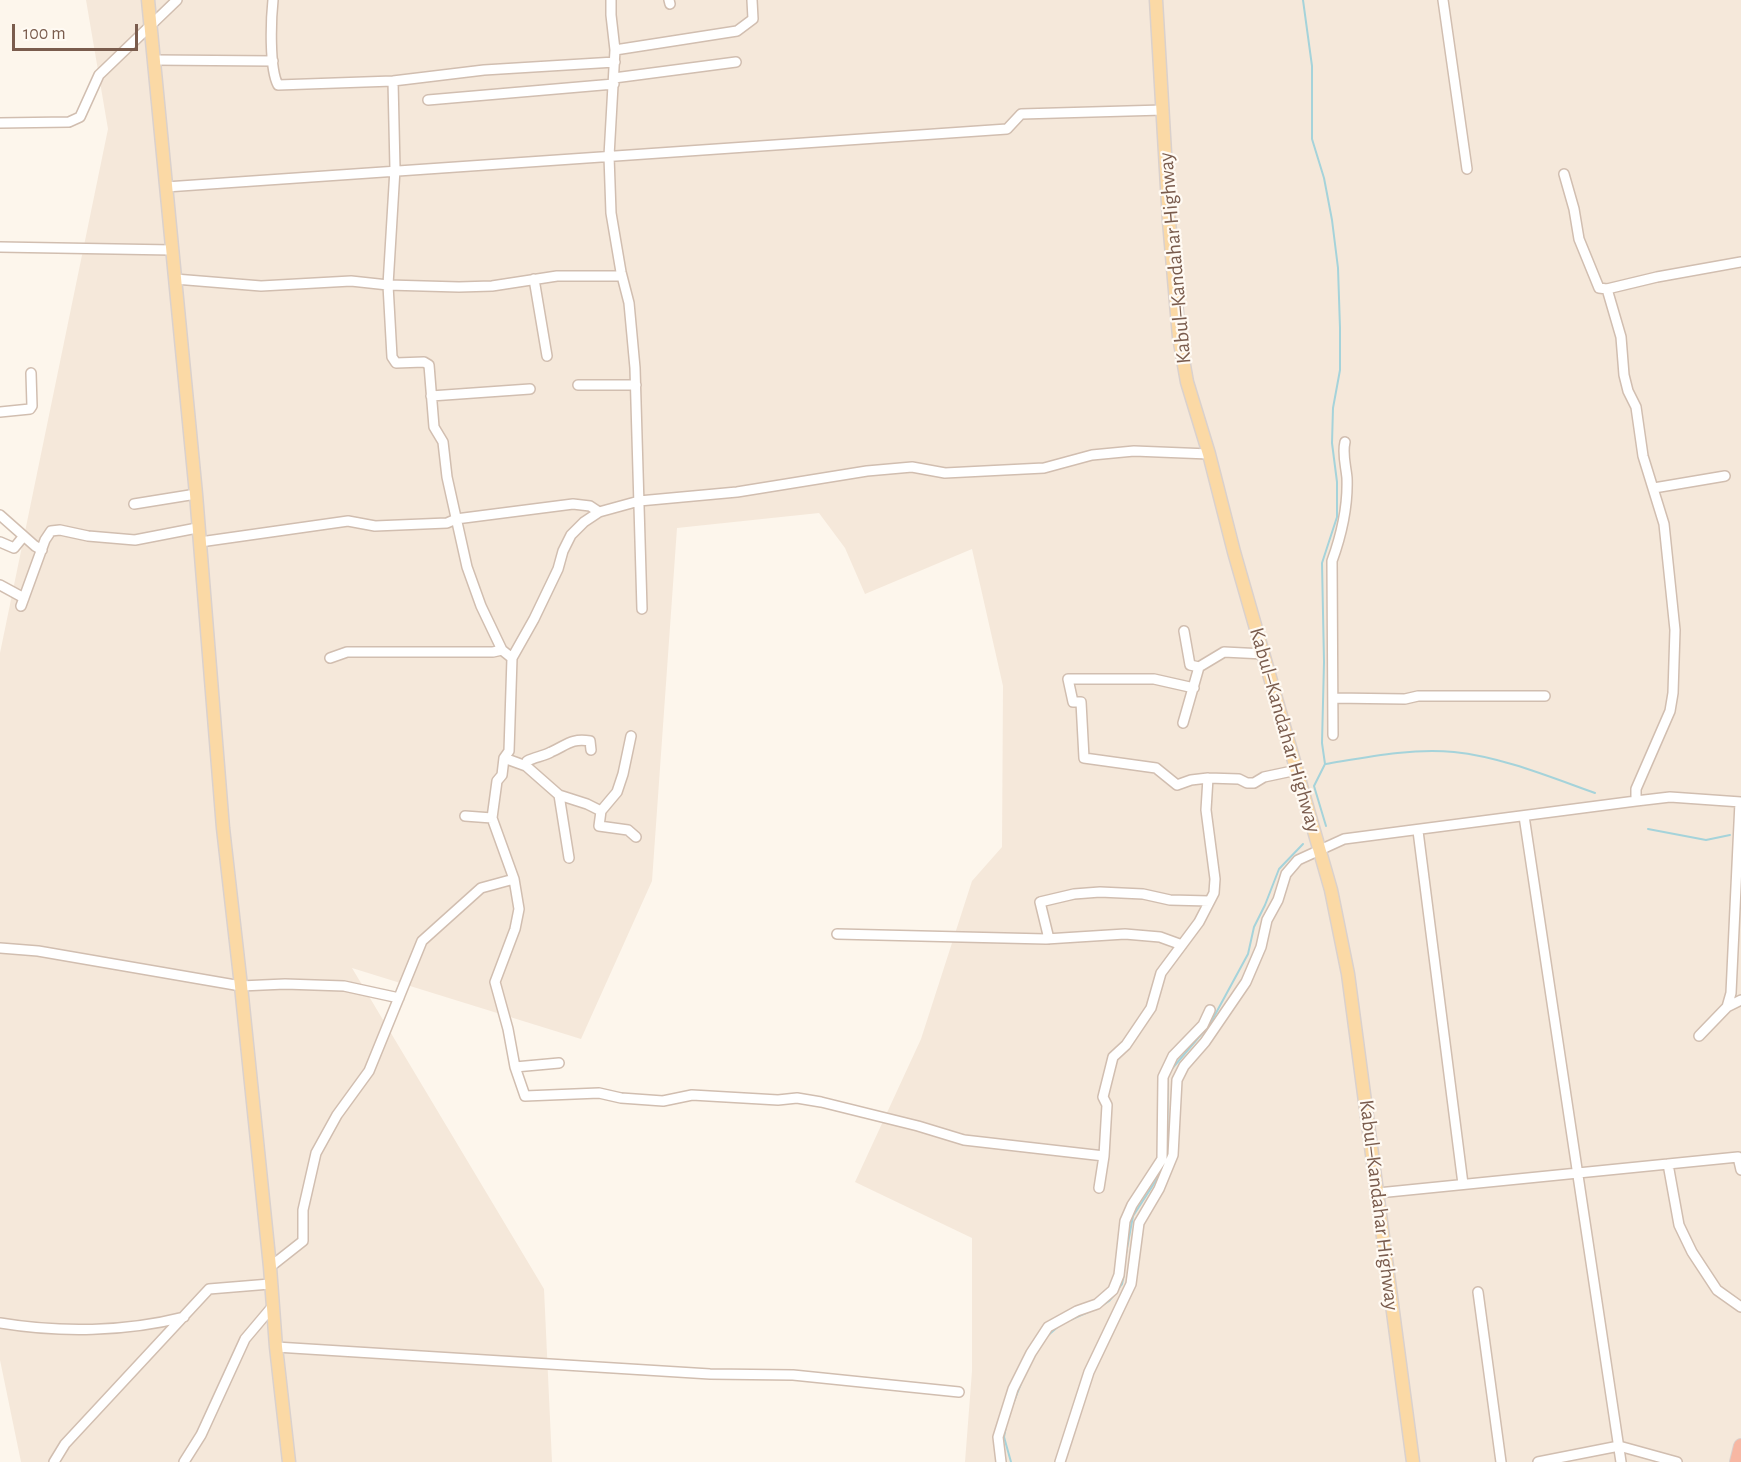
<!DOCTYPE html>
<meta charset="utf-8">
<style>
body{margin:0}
#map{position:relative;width:1741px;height:1462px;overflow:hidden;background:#fdf6ec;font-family:"Alegreya Sans",sans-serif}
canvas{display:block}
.scale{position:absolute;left:12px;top:24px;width:126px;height:27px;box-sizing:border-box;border:3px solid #7a5c4d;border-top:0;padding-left:8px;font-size:18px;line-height:21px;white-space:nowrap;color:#7a5c4d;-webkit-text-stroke:4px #fffaf3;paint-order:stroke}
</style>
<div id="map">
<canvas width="1741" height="1462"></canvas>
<div class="scale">100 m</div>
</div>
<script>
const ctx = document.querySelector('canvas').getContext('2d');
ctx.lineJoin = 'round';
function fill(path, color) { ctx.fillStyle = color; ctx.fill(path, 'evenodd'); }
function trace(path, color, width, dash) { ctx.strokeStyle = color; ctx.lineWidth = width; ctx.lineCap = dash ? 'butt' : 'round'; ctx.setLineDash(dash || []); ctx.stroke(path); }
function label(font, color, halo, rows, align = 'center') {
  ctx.font = font + ' "Alegreya Sans",sans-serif'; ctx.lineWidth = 4.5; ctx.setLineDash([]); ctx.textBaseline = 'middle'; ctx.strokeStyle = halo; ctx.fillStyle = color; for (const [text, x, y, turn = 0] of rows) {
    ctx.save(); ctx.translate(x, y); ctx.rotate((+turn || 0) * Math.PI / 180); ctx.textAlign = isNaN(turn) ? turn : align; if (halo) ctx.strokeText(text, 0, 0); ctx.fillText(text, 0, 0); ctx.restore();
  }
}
fill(new Path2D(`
 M 86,0 L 1741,0 L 1741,1462 L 965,1462 L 972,1371 L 972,1238 L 855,1182 L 921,1039 L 972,881 L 1002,847 L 1003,686 L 972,549 L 865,594 L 845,548 L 819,513 L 677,528 L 652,881 L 581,1039 L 352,968 L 544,1289 L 552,1462 L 21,1462 L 0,1360 L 0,653 L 108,129 Z`), '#f5e8da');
trace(new Path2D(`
 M 1303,0 L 1312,66 L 1312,139 L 1324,178 L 1332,220 L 1338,268 L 1340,328 L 1340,370 L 1333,408 L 1332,443 L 1337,482 L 1337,517 L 1322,563 L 1324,662 L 1322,743 L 1325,764 L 1314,786 L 1326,826
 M 1326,764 C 1368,757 1411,748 1454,752 C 1502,757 1550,777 1595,793
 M 1648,829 L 1706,840 L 1730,835
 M 1170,1071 L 1210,1024 L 1248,954 L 1254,927 L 1265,905 L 1279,869 L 1303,844
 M 1167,1143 L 1168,1077
 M 1125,1259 L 1133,1216 L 1155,1182 L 1163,1166
 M 1117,1290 L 1122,1284 L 1124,1274
 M 1103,1305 L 1109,1301 L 1114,1295
 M 1070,1320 L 1095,1309
 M 1046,1337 L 1060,1325
 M 1013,1404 L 1022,1381
 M 1006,1426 L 1004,1437 L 1011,1462`), '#a5d3da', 2);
const minor = new Path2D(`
 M 273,0 C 271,19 269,68 278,85 L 393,81 L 484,70 L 615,62
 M 611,0 L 611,15 L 615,50 L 609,156 L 611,213 L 621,272 L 629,303 L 635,368 L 642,609
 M 669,0 L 670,4
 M 1443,0 L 1467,169
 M 615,50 L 737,31 L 753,19 L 752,0
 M 154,60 L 273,61
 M 614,78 L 736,62
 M 393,81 L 395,169 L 388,285 L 392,357 L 396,363 L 424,362 L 429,365 L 434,427 L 443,442 L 447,477 L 467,567 L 481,606 L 502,650 L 512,658
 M 428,100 L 614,84
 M 0,123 L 69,122 L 80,117 L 99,75 L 177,0
 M 1564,174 L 1574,209 L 1579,239 L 1599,288 L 1607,289 L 1657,277 L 1741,262
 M 166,187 L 1007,129 L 1021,114 L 1163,110
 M 0,247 L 172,250
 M 175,279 L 261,286 L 351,281 L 388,285 L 459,287 L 492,286 L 557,276 L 622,276
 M 534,279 L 547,356
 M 1607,289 L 1621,337 L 1624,375 L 1628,391 L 1636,407 L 1643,456 L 1664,524 L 1675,630 L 1673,693 L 1670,711 L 1636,789 L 1636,801
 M 578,385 L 636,385
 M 431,396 L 530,389
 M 0,412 L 30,409 L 32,406 L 31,373
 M 1654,488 L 1725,476
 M 134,504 L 196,494
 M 0,515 L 35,546 L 42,550
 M 0,542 L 14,548 L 23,537
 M 200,542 L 348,521 L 375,526 L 447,523 L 456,519 L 573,504 L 590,506 L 599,512
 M 0,585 L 24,598
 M 21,606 L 45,540 L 51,531 L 60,530 L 88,536 L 135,540 L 197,528
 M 1184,631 L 1190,665 L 1199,667
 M 330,658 L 347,652 L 493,652 L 502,650
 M 1194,688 L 1154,679 L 1068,679 L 1073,702 L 1081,702 L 1084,758 L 1156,768 L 1177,785 L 1191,780 L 1208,778 L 1239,779 L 1247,783 L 1254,783 L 1264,777 L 1297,770
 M 1333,698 L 1405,699 L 1418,696 L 1545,696
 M 1183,723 L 1199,667 L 1224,652 L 1264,654
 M 1333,735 L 1332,561 C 1341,536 1348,505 1347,478 C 1346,466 1342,454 1345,442
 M 631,736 L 623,774 L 617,792 L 601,811 L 599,826 L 628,830 L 636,837
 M 504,758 L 526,766 L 559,795 L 587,804 L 601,811
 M 526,766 L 527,761 C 535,757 544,756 551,752 C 567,745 571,738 590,741 L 591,750
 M 559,795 L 569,858
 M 465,816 L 492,818
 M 1524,816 L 1621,1462
 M 1418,831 L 1463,1184
 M 837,934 L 1046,939 L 1125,934 L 1160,937 L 1182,945
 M 1049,939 L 1040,902 L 1074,894 L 1100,892 L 1143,894 L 1170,900 L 1209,901
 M 0,948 L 38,951 L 241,986 L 285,984 L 344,986 L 399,998
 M 1727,1007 L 1731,993 L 1740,802
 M 1699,1036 L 1727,1007 L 1741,1000
 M 515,1067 L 559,1063
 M 1104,1156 L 964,1140 L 918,1126 L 821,1102 L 797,1098 L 778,1100 L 692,1095 L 663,1101 L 621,1098 L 599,1093 L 525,1096 L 515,1067 L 508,1029 L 495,982 L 515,929 L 519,909 L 514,879 L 492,818 L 497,781 L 502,775 L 504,758 L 509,751 L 512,658 L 534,619 L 558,569 L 563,551 L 571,535 L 584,522 L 599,512 L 639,501 L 737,492 L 867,471 L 912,467 L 945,473 L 1044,468 L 1092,455 L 1134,451 L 1209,454
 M 1668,1164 L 1679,1225 L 1692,1252 L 1717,1290 L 1741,1307
 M 1099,1188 L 1104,1156 L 1107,1105 L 1103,1097 L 1113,1057 L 1126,1045 L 1151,1008 L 1161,973 L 1199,922 L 1214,893 L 1215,879 L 1206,810 L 1208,778
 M 1378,1193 L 1738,1157 L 1741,1170
 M 270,1267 L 303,1241 L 303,1210 L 316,1153 L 337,1115 L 369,1071 L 422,941 L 481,888 L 514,879
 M 1478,1292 L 1501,1462
 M 0,1323 C 60,1333 125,1332 184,1317
 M 276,1347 L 710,1374 L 793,1375 L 959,1392
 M 54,1462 L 65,1444 L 209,1289 L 270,1284
 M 184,1462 L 201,1435 L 245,1339 L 272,1307
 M 1001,1462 L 998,1437 L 1013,1389 L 1031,1353 L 1048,1327 L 1077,1311 L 1097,1304 L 1113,1290 L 1119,1275 L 1125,1221 L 1132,1205 L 1162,1159 L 1163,1077 L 1173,1056 L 1203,1025 L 1210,1010
 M 1060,1462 L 1089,1372 L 1131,1284 L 1139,1223 L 1159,1189 L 1173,1155 L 1177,1080 L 1184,1066 L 1205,1042 L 1246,982 L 1261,947 L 1267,920 L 1278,900 L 1286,874 L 1298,860 L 1344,839 L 1636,801 L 1670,797 L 1741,802
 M 1538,1462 L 1619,1446 L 1677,1462`);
const major = new Path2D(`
 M 148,0 L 196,494 L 223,828 L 241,986 L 270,1267 L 276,1347 L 289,1462
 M 1156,0 L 1169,221 L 1179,337 L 1187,382 L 1209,454 L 1234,552 L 1331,890 L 1348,974 L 1413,1462`);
const highway = new Path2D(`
 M 1737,1462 L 1741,1446`);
trace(minor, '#d1beb0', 12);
trace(major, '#dad1cd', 15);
trace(highway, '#dad1cd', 16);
trace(minor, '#fff', 9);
trace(major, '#fbd9a5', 12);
trace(highway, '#f7b7a3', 14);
label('21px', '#7a5c4d', '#fffaf3', [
 ["Kabul–Kandahar Highway",1175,258,-95],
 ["Kabul–Kandahar Highway",1285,730,74],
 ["Kabul–Kandahar Highway",1379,1205,83]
]);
</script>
